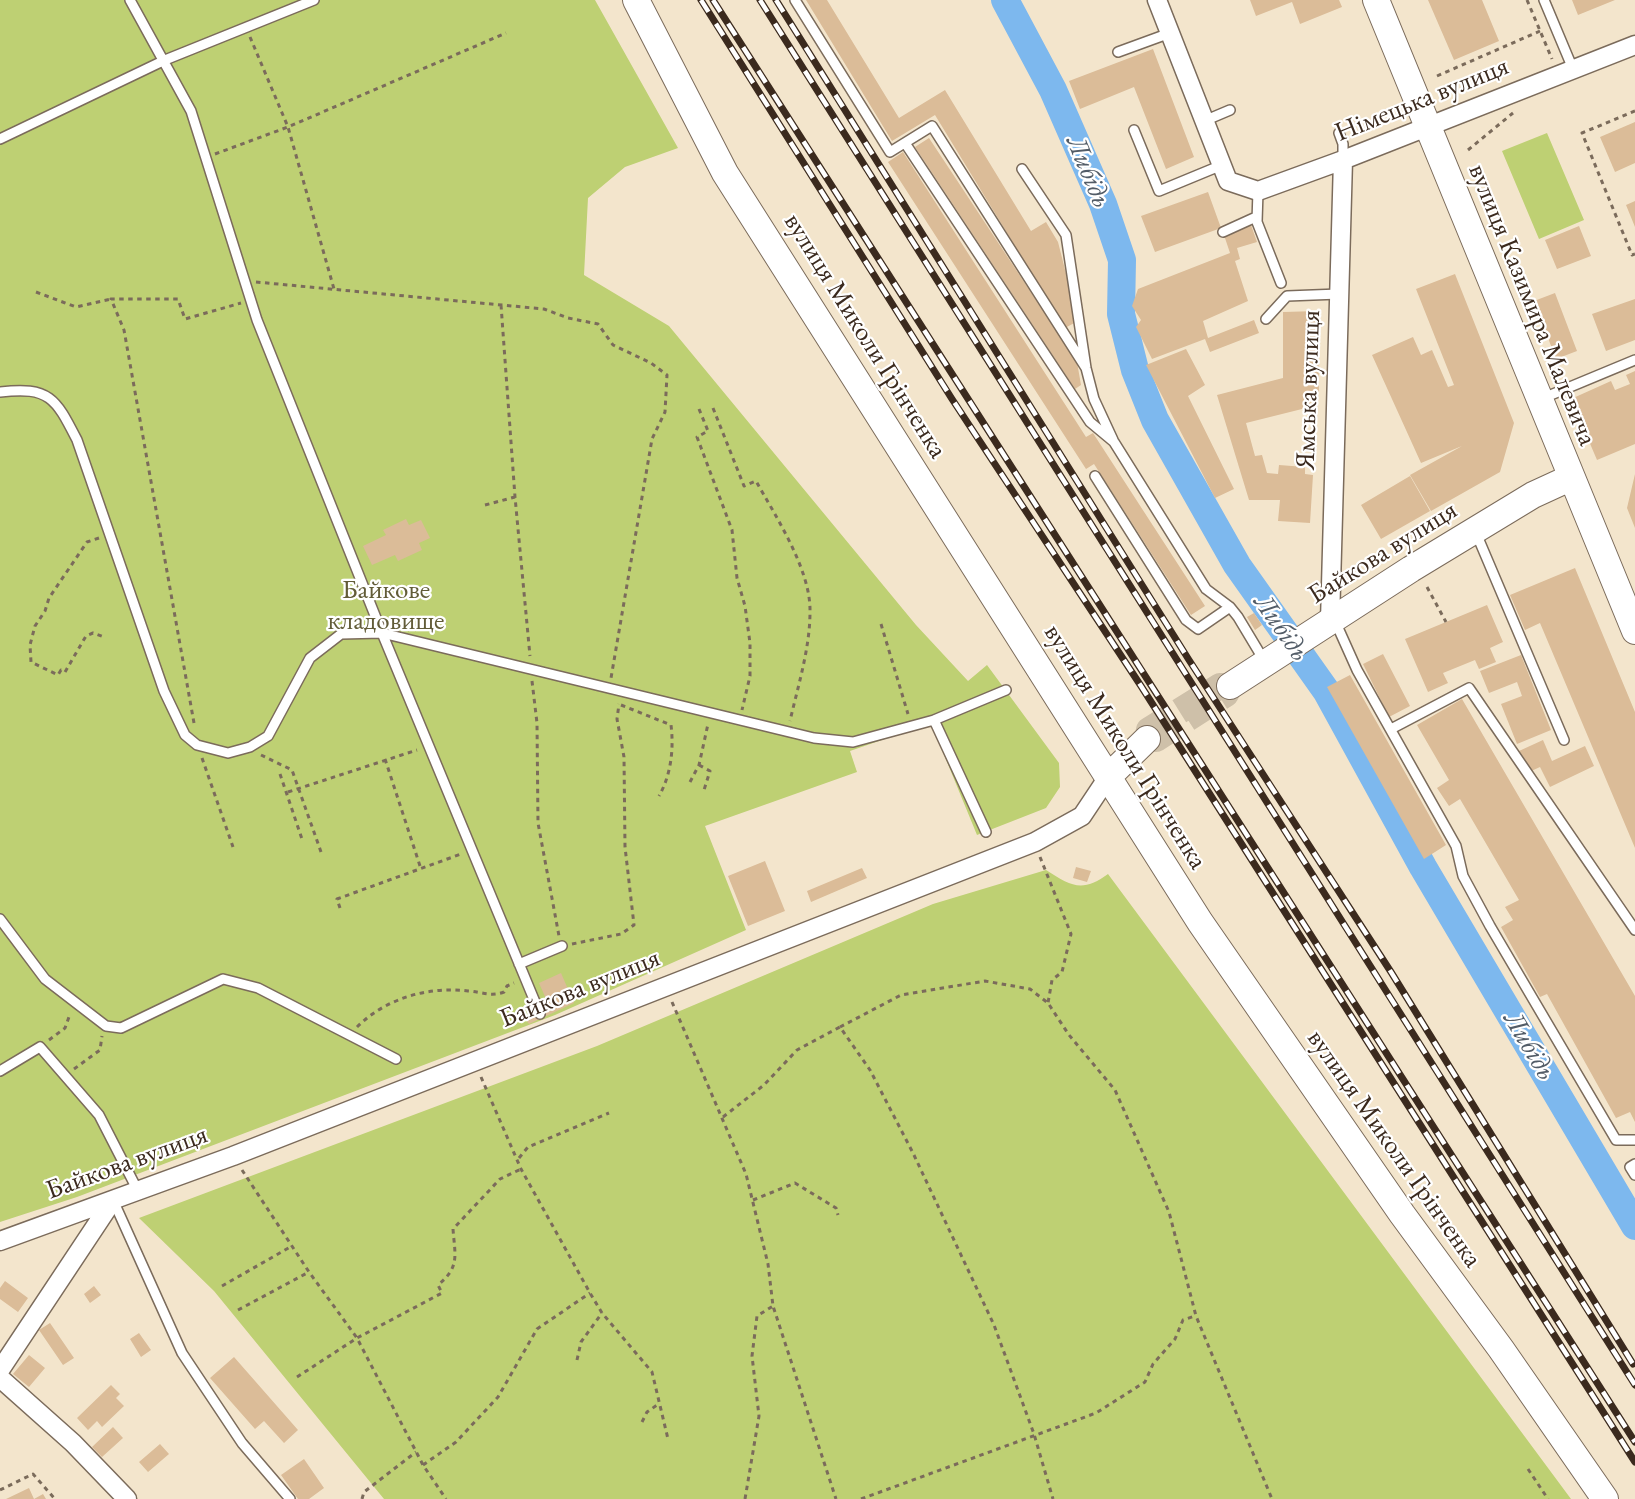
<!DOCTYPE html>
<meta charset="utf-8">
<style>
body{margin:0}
canvas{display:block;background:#f3e5cc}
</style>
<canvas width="1635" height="1499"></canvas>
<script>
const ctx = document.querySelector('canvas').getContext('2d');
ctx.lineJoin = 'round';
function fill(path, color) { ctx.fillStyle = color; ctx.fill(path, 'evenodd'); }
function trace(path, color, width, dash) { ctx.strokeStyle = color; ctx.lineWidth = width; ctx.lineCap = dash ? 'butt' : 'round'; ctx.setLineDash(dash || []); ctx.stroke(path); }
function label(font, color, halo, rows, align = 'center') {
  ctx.font = font + ' "EB Garamond",serif'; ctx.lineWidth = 4.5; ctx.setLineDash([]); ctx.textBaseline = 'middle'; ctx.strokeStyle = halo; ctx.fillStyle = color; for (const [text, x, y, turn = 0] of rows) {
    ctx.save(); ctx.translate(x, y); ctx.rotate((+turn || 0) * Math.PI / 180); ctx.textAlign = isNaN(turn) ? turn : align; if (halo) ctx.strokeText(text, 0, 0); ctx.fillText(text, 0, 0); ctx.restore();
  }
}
fill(new Path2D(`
 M 0,0 L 595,0 L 678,148 L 625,167 L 588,198 L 584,275 L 669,326 L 916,625 L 968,681 L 987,665 L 1059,763 L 1060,787 L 1046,808 L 977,835 L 931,723 L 850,751 L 857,772 L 705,826 L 746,930 L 555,1015 L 77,1197 L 0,1222 Z
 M 1547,133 L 1584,220 L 1539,239 L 1502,151 Z
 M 1046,870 C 1071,886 1082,893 1108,874 L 1571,1499 L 384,1499 L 214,1291 L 139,1218 L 597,1046 L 933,904 Z`), '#bed073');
trace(new Path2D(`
 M 1005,0 L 1053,90 L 1103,204 L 1122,260 L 1121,314 L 1135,370 L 1155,420 L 1237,565 L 1327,692 L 1423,867 L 1635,1226`), '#7db8ee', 28);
fill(new Path2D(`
 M 806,0 L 827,0 L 899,118 L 945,90 L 1031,231 L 1046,222 L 1058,242 L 1078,321 L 1065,328 L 935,115 L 892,141 Z
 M 1250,0 L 1339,0 L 1342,7 L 1300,24 L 1292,2 L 1256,16 Z
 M 1428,0 L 1482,0 L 1499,41 L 1454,60 Z
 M 1572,0 L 1615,0 L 1578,15 Z
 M 1153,49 L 1194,157 L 1166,169 L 1134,87 L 1080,109 L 1069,81 Z
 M 1635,122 L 1635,163 L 1615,172 L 1600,137 Z
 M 929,138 L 1077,362 L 1081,385 L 1075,389 L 915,147 Z
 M 903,152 L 1086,437 L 1093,433 L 1205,606 L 1191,615 L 1094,464 L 1086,469 L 888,162 Z
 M 1208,192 L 1221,228 L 1155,252 L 1141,216 Z
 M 1635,201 L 1635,227 L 1626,205 Z
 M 1251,225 L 1257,242 L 1237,248 L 1240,259 L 1235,261 L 1248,301 L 1203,321 L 1208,338 L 1254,320 L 1259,333 L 1210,352 L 1205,339 L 1152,359 L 1136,327 L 1141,320 L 1132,306 L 1138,289 L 1230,253 L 1224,235 Z
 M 1579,226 L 1591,256 L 1557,269 L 1545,240 Z
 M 1455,274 L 1514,423 L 1500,472 L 1431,511 L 1410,475 L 1462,446 L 1421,463 L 1372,355 L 1413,337 L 1421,355 L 1432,350 L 1448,387 L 1454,385 L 1416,289 Z
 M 1555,293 L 1577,351 L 1556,359 L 1534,301 Z
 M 1635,299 L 1635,340 L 1606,351 L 1592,314 Z
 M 1318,311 L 1319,393 L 1306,408 L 1246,423 L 1255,456 L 1262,455 L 1267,473 L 1278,474 L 1279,465 L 1305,467 L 1305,474 L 1313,475 L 1310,523 L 1278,521 L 1280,500 L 1249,500 L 1217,395 L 1283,378 L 1283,312 Z
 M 1186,349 L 1205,385 L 1188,396 L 1234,489 L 1215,498 L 1146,365 Z
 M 1635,371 L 1635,444 L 1597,460 L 1571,399 L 1611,381 L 1615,390 L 1630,384 L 1626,375 Z
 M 1635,474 L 1635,528 L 1627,508 Z
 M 1410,476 L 1430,511 L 1381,539 L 1361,505 Z
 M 406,519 L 409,525 L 421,520 L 430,538 L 419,543 L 422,550 L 398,561 L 395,555 L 372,565 L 363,546 L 386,535 L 383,530 Z
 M 1575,568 L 1635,712 L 1635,848 L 1540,623 L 1525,630 L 1510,595 Z
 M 1487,605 L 1503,642 L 1490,648 L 1496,662 L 1479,669 L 1475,660 L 1443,673 L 1448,683 L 1428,692 L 1405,639 Z
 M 1254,613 L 1262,625 L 1255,630 L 1247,617 Z
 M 1383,654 L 1410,706 L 1389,717 L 1363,664 Z
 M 1521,655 L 1551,730 L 1517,744 L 1501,704 L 1522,696 L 1517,682 L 1489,693 L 1480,671 Z
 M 1350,675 L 1446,845 L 1424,859 L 1327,687 Z
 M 1462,699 L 1635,996 L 1635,1122 L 1630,1112 L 1616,1118 L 1547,994 L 1540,997 L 1501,927 L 1513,920 L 1505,907 L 1519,900 L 1460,799 L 1449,806 L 1437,788 L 1449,780 L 1417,725 Z
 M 1543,740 L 1552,761 L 1585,746 L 1594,766 L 1550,787 L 1540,767 L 1529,772 L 1519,751 Z
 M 765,861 L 785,911 L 748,926 L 728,876 Z
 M 1076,867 L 1091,871 L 1087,882 L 1073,878 Z
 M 862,868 L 867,878 L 811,902 L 807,891 Z
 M 561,973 L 574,1003 L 529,1024 L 526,1020 L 551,1010 L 539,983 Z
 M 5,1281 L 28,1298 L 18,1312 L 0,1299 L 0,1288 Z
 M 94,1286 L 101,1295 L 90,1303 L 84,1294 Z
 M 50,1323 L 74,1358 L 63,1365 L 39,1330 Z
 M 139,1333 L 151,1350 L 141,1357 L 130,1339 Z
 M 29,1355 L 45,1368 L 29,1387 L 13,1374 Z
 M 234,1357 L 298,1430 L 284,1443 L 264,1421 L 255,1429 L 210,1378 Z
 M 111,1385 L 120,1394 L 116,1398 L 124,1406 L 102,1427 L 97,1421 L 88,1430 L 77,1418 Z
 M 113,1427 L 123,1438 L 102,1457 L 92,1447 Z
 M 160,1444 L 169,1454 L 148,1472 L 139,1462 Z
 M 304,1459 L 324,1488 L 309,1499 L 298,1499 L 281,1475 Z
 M 29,1488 L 34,1499 L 43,1494 L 46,1499 L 6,1499 Z`), '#dbbc98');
trace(new Path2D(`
 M 1220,686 L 1230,686 L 1226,694 L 1156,739 L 1147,739 L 1149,730 Z`), '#cec0a9', 26, [26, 13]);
const service = new Path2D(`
 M 130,0 L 191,111 L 257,320 L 382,633 L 540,1014
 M 795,0 L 890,152 L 932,126 L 1086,368
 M 1544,0 L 1573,69
 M 1118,52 L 1170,33
 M 1204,121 L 1230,110
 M 1134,130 L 1159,191 L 1222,165
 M 1339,133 L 1343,144 L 1343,160
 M 0,139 L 165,60 L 314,0
 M 905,143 L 1090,422 L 1114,442 L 1206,589 L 1230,607 L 1238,617 L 1265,662
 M 1022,169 L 1066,235 L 1086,368 L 1094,399 L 1113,440
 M 1258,191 L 1257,222 L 1281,283
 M 1223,232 L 1256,217
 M 1266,319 L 1287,296 L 1339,294
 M 0,392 C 50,386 56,399 77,440 L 164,691 L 185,735 L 197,745 L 228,753 L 250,747 L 268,736 L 310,658 L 341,634 L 382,633 L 814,738 L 853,742 L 934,720 L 1006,690
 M 1541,399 L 1635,360
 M 1095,476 L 1186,620 L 1198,629 L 1230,607
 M 1476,533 L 1564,740
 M 1335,621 L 1357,670 L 1456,846 L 1463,876 L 1490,926 L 1616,1140 L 1635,1140
 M 934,720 L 986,832
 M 1391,729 L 1469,688 L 1635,930
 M 0,919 L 45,979 L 106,1026 L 121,1028 L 223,979 L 258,988 L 396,1059
 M 519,964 L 562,946
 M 0,1071 L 40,1047 L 99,1115 L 138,1191
 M 1635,1164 L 1630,1167 L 1635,1175
 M 113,1200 L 182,1353 L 242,1443 L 290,1499`);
const minor = new Path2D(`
 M 1157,0 L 1228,181 L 1258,191 L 1343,160 L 1635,45
 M 1330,621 L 1343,160
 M 0,1241 L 233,1156 L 1035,842 L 1082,816 L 1108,777
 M 0,1370 L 113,1200
 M 0,1378 L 73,1443 L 127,1499`);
const secondary = new Path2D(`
 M 636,0 L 725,173 L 1200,922 L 1402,1214 L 1501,1349 L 1605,1499
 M 1376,0 L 1635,631
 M 1230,686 L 1411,569 L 1533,495 L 1570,478
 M 1108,777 L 1147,739`);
trace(service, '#7b6b5b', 12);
trace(minor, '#7b6b5b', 21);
trace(secondary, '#7b6b5b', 28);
trace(new Path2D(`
 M 1527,0 L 1552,59
 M 250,37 L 288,127 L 334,289
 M 1437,76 L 1540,31
 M 1635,111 L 1582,133 L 1632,255 L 1635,254
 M 1468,150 L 1513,113
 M 215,154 L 288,127 L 506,33
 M 256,282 L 544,309 L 568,318 L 598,324 L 613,345 L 651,363 L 667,375 L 665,412 L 652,439 L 611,678
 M 36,292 L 76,307 L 111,299
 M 501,305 L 515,497 L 530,656
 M 713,408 L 744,486 L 756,481 C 776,517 811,570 810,612 C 810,648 798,686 790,721
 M 699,409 L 708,431 L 697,437 L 732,530 L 737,578 L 745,606 L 750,643 L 750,676 L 742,710
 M 485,505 L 515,497
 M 99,538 L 87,542 L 49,598 L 45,611 L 35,626 L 30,645 L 31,662 L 58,675 L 61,670 L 65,672 L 86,636 L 93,633 L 104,637
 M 1427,587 L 1446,622
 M 881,624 L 908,714
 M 532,681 L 537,723 L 538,823 L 559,936
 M 621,705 L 671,725 C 674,749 671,775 659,796
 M 194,723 L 124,330 L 111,299 L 178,299 L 185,319 L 241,303
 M 261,755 L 292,770 L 321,852
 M 202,758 L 233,847
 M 385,759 L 421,869
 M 699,765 L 710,771 L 704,790
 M 280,774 L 303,842
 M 690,782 L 699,765 L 708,724
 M 288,792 L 417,750
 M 1040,857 L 1071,934 L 1062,972 L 1052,980 L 1048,1003
 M 340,908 L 337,899 L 461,854
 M 572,944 L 621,934 L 634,925 L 625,847 L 624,757 L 617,719 L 619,704
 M 672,1002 L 746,1174 L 768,1264 L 773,1306 L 836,1499
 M 357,1027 C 386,998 429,986 468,991 C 482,992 491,997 504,992 L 507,986 L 514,983
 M 840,1027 L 901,995 L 985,981 L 1030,989 L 1048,1003 L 1069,1035 L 1115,1090 L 1169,1212 L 1196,1316 L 1272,1499
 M 49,1040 L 65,1028 L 70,1014
 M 74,1069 L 100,1050 L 102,1036
 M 481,1077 L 521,1169 L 590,1293 L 602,1313 L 652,1372 L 668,1439
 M 723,1117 L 764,1085 L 797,1050 L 840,1027 L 870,1070 L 913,1153 L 994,1325 L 1034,1434 L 1053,1499
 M 519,1158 L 528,1147 L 609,1113
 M 242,1170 L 309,1272 L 357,1338 L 423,1465 L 446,1499
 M 753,1200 L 795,1183 L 836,1208 L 838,1215
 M 222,1286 L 292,1246
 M 238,1310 L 309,1272
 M 577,1360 L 581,1342 L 602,1313
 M 297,1377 L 357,1338 L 442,1293 L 438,1285 C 460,1267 455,1256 453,1229 L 500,1179 L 521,1169
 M 642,1422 L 647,1412 L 660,1403
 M 423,1465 L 456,1442 L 498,1397 L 537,1329 L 590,1293
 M 1528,1469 L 1548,1499
 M 0,1490 L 33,1474 L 55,1499
 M 362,1499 L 364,1492 L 416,1452
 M 745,1499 L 759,1416 L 752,1356 L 757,1316 L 773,1306
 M 861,1499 L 1096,1413 L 1145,1382 L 1153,1364 L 1175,1339 L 1183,1320 L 1195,1316`), '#7b6b5b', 3, [4.5, 4.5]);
trace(service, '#fff', 9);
trace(minor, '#fff', 18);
trace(secondary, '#fff', 26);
const rail = new Path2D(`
 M 701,0 L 952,399 L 1141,686 L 1635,1462
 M 713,0 L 1635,1442
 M 760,0 L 1635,1385
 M 776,0 L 1189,660 L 1391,972 L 1633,1364`);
trace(rail, '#3b2a1e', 7);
trace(rail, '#fff', 4.5, [14]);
label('27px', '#3b2a1e', '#fff', [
 ["Німецька вулиця",1422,100,-22],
 ["вулиця Казимира Малевича",1532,305,68],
 ["вулиця Миколи Грінченка",865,336,58],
 ["Ямська вулиця",1309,390,-88],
 ["Байкова вулиця",1383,553,-32],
 ["вулиця Миколи Грінченка",1125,747,58],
 ["Байкова вулиця",580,989,-22],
 ["вулиця Миколи Грінченка",1394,1149,55],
 ["Байкова вулиця",127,1163,-20]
]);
label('27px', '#625c38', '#fff', [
 ["Байкове",386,591],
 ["кладовище",386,622]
]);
label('italic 28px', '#525c67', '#fff', [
 ["Либідь",1088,172,67],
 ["Либідь",1281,628,55],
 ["Либідь",1529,1046,59]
]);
</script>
